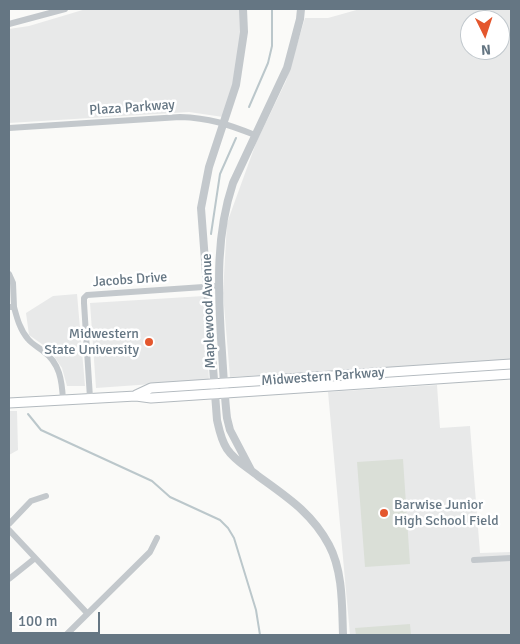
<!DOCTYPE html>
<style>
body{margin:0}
#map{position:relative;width:520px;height:644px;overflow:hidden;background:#fafaf8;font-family:Signika,sans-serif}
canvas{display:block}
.frame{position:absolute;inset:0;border:10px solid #657683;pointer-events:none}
.north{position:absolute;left:460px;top:10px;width:50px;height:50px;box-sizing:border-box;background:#fff;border:1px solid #c1c8cd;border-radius:50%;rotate:176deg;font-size:14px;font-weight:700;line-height:20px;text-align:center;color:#657683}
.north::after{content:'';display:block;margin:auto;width:18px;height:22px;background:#e4572e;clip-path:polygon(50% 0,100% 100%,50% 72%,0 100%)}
.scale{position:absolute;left:10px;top:612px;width:90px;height:22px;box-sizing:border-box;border:2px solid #657683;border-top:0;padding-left:6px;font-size:15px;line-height:18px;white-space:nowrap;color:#657683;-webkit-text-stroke:4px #fff;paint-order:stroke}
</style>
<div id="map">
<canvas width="520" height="644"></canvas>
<div class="frame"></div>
<div class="north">N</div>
<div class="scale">100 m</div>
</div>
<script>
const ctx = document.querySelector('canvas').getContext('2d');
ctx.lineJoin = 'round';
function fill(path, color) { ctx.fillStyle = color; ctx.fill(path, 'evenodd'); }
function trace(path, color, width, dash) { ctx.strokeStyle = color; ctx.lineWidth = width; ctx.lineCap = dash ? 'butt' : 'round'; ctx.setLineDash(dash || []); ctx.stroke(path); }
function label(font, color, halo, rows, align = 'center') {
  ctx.font = font + ' Signika,sans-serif'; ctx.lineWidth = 5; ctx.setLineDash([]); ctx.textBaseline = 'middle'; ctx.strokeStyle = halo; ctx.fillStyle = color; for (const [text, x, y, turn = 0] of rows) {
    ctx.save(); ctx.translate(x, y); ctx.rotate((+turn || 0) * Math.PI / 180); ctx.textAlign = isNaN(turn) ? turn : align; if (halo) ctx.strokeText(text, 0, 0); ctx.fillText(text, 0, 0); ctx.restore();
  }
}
fill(new Path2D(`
 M 86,9 L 240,9 L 241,29 L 237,71 L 223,117 L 189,112 L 9,123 L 9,29 L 29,26 Z
 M 360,9 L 511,9 L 511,361 L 230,377 L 223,293 L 227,223 L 256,143 L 286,81 L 305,18 L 328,18 ZM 470,20 L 500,20 L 500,50 L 470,50 Z
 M 77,294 L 85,386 L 67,386 L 62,368 L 49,349 L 29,335 L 26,313 L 53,296 Z
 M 204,296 L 209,380 L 96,388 L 90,303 Z
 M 437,385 L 440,428 L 470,426 L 480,553 L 511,552 L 511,635 L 350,635 L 328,392 Z
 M 9,411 L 17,411 L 18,450 L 9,455 Z`), '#e8e9e9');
fill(new Path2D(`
 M 403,459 L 410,564 L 365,567 L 357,462 Z
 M 410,624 L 411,635 L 356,635 L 355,628 Z`), '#dadfd7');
trace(new Path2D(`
 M 249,107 L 268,63 L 272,46 L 272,9
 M 211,234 L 220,174 L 236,138
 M 28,414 L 41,430 L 152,481 L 170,497 L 220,520 L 228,528 L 234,538 L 256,610 L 260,635`), '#bbc7cb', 2);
const secondary = new Path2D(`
 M 136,395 L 151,388 L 511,364
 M 9,403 L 136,396 L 151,398 L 511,374`);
trace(secondary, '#b3babf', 11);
trace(new Path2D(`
 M 9,24 L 65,9
 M 9,128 L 180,117 C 210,118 227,124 255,135
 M 9,274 L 13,283 L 14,307 L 9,307
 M 14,307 C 17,318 20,330 28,339 C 32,344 38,347 43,351 C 60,363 62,381 63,400
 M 90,398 L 84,303 L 84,298 L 87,295 L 218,286
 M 9,524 L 31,501 L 46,496
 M 9,530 L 87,613
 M 474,560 L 511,558
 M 9,579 L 34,559
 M 66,635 L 150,552 L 157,538`), '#c3c8cc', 6);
trace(new Path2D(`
 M 243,9 L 244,32 L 236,85 L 209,167 L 201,208 L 217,420 C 219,429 221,440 227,449 C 235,461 247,467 258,476 C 287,497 312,513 329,545 C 343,571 342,606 343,635
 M 251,470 L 230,430 L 227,418 C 224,391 223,365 221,338 C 218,285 216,234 233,183 L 287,68 L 300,19 L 301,9`), '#c3c8cc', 8);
trace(secondary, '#fff', 9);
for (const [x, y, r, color] of [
 [149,342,5,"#e4572e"],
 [384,513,5,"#e4572e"]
]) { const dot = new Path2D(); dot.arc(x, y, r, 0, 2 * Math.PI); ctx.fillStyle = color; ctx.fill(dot); trace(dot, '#fff', 2); }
label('14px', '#657683', '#fff', [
 ["Plaza Parkway",132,108,-4],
 ["Jacobs Drive",130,280,-4],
 ["Maplewood Avenue",209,311,-92],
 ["Midwestern Parkway",323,377,-4]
]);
label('14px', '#657683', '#fff', [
 ["Midwestern",139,334],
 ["State University",139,350],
 ["Barwise Junior",394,505,"left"],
 ["High School Field",394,521,"left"]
], 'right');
</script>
